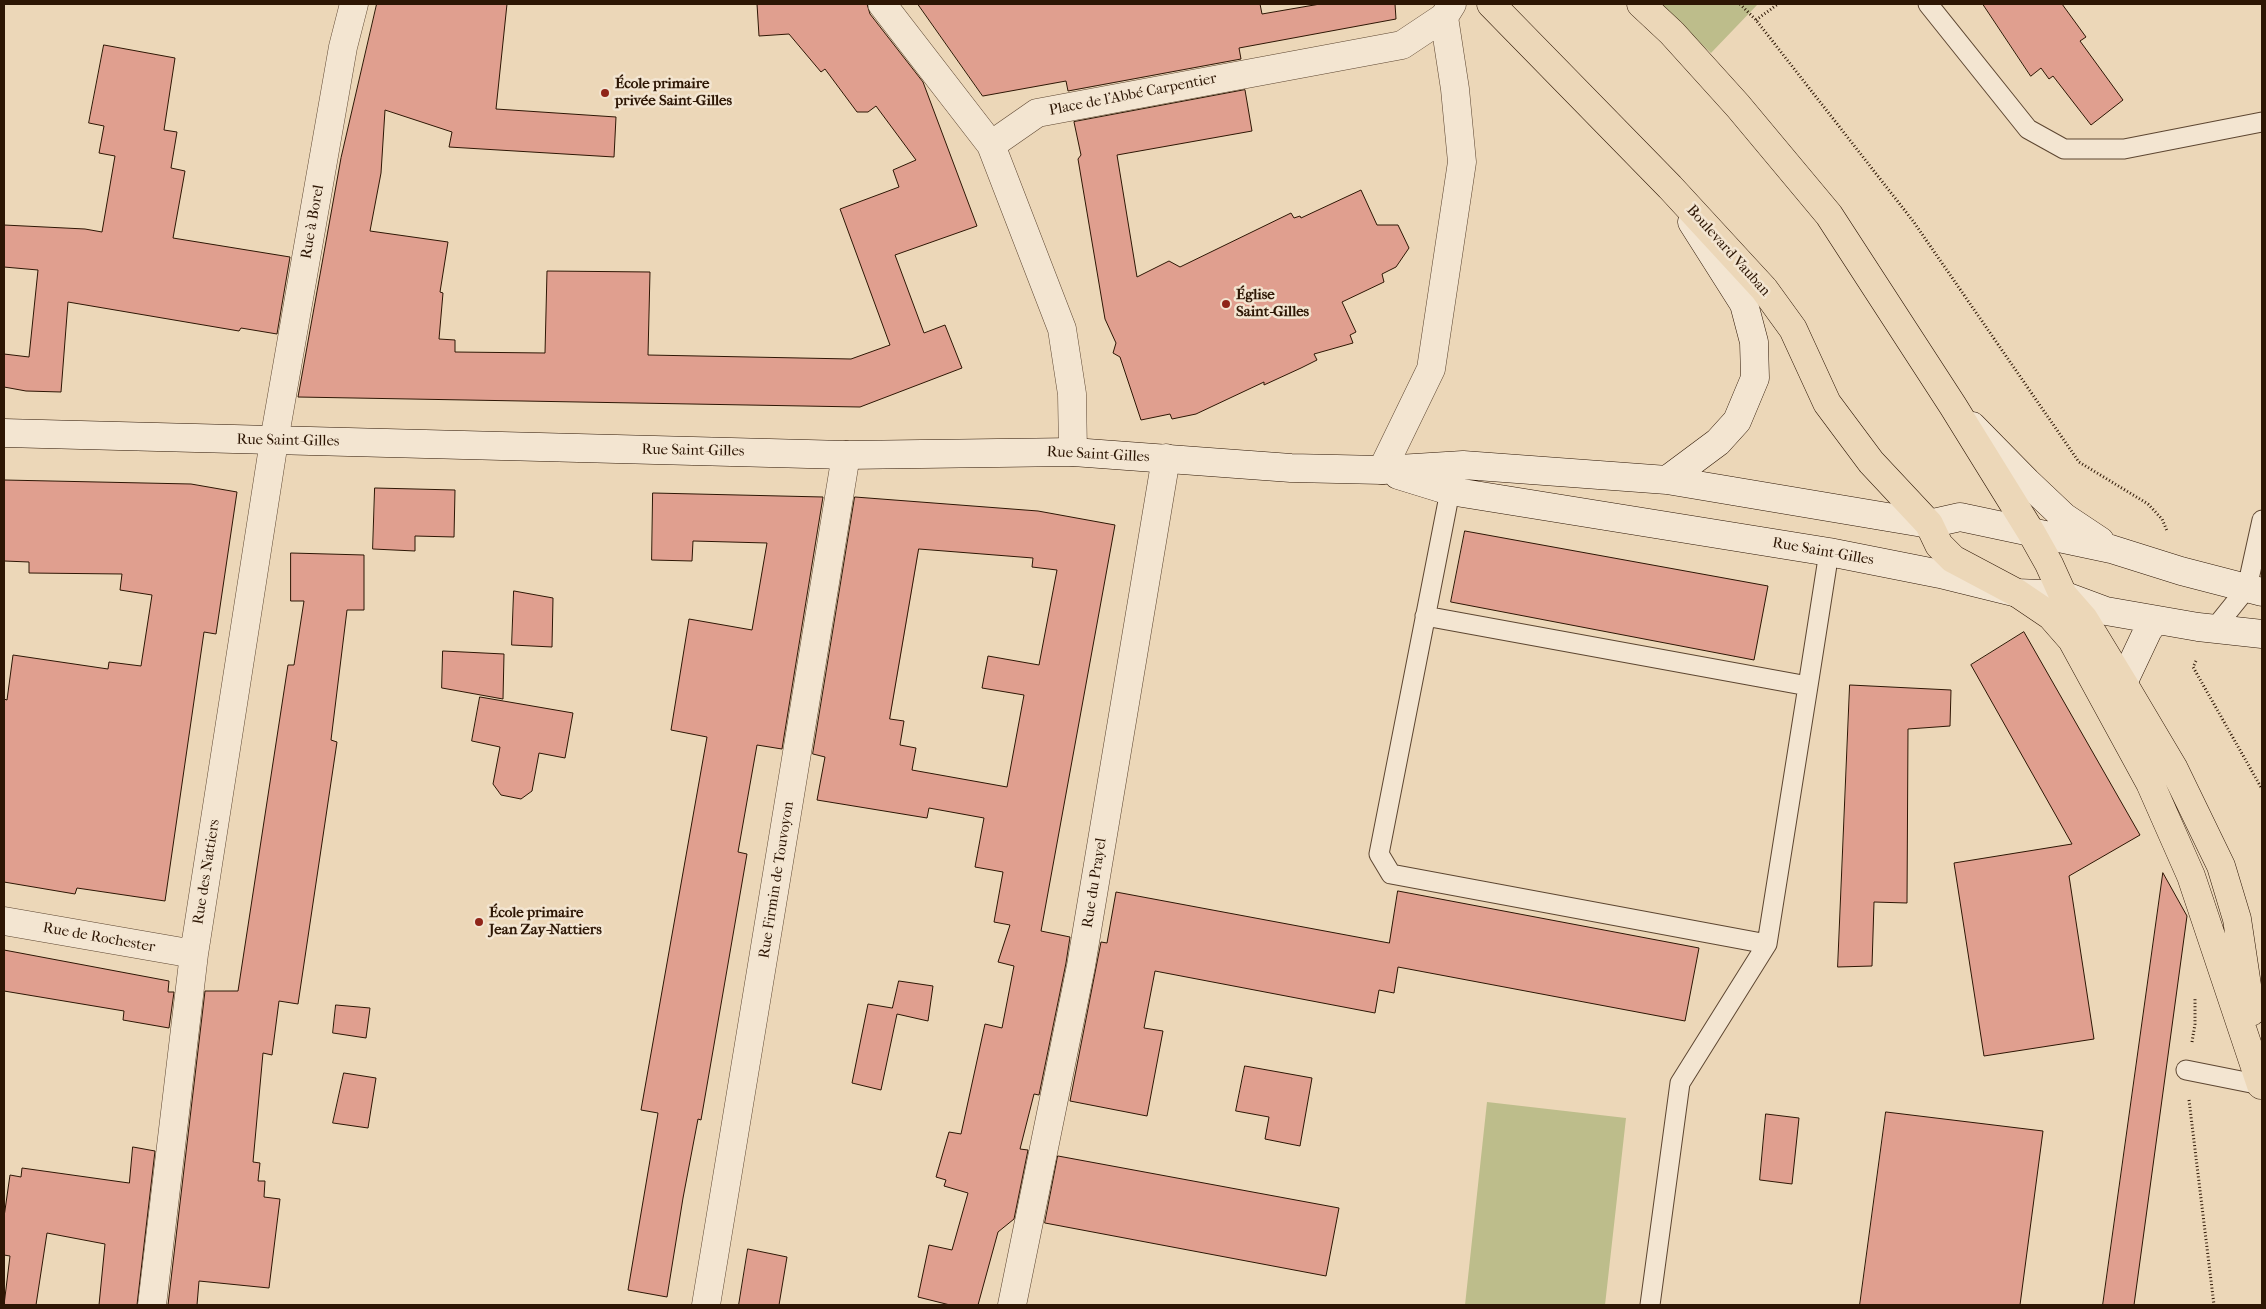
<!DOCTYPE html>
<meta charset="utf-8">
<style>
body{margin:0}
#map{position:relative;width:2266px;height:1309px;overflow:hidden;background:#ecd7b8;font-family:"IM FELL French Canon",serif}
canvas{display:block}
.frame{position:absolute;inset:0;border:5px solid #2d1604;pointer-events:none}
</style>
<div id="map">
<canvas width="2266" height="1309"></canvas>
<div class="frame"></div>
</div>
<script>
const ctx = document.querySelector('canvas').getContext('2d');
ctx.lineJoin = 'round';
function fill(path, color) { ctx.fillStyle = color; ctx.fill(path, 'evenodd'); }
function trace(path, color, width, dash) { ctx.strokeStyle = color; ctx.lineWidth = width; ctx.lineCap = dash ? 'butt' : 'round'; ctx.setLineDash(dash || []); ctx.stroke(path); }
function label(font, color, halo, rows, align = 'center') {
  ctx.font = font + ' "IM FELL French Canon",serif'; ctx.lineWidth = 5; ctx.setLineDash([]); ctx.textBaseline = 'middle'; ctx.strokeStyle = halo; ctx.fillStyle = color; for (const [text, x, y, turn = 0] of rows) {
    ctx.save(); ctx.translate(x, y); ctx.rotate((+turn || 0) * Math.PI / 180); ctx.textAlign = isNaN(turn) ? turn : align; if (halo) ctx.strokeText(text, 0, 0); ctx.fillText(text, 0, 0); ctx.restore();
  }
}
fill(new Path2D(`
 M 1659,4 L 1758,4 L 1711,53 Z
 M 1487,1102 L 1626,1118 L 1605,1305 L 1465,1305 Z`), '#bdbd8b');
const building = new Path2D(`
 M 377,4 L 507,4 L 496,109 L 616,117 L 614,157 L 449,147 L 452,132 L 385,110 L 381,173 L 370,231 L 448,242 L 440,292 L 443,293 L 439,339 L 455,340 L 455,352 L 545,353 L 547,271 L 650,272 L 648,355 L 851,359 L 890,345 L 840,209 L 899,187 L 893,170 L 916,160 L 876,106 L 868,112 L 857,112 L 825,69 L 821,72 L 789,34 L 759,36 L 757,4 L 867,4 L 870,14 L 923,82 L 977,226 L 895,255 L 924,333 L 945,325 L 962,368 L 860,407 L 298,397 L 341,158 Z
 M 918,4 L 1260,4 L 1262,14 L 1320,4 L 1395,4 L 1396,19 L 1239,48 L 1241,59 L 1068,91 L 1066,81 L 983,96 Z
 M 1983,4 L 2062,4 L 2086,37 L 2080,41 L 2123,100 L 2091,125 L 2053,76 L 2049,79 L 2041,68 L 2031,76 Z
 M 104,45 L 175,58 L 164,130 L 177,132 L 171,168 L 185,171 L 173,238 L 290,257 L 277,334 L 241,328 L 239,331 L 68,302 L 61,392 L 26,391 L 4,387 L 4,354 L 29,357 L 38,270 L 4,267 L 4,225 L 85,229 L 102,232 L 115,156 L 99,153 L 104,126 L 89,123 Z
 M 1245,90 L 1252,131 L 1117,155 L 1137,277 L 1169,261 L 1180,267 L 1291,213 L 1294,218 L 1300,216 L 1301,218 L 1361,190 L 1377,225 L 1398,225 L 1409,248 L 1396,267 L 1382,274 L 1384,282 L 1342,302 L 1356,332 L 1350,335 L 1353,343 L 1314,354 L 1317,360 L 1301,368 L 1264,385 L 1264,382 L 1196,414 L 1172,419 L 1170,414 L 1141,420 L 1120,357 L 1113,353 L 1116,343 L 1105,319 L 1078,159 L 1081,155 L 1074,122 Z
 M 4,480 L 191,484 L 237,492 L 216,634 L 204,632 L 165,901 L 77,888 L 75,894 L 4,882 L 4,699 L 7,700 L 13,655 L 108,669 L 109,662 L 141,666 L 152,595 L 120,590 L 122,574 L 29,573 L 29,562 L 4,561 Z
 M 375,488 L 455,490 L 454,537 L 415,536 L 415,551 L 373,549 Z
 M 653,493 L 823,497 L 782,749 L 757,745 L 738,852 L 747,854 L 701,1120 L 698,1119 L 683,1198 L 667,1297 L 628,1290 L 658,1113 L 641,1110 L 707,737 L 671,730 L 689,619 L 752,630 L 767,543 L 693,541 L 692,561 L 652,560 Z
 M 855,497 L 1038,511 L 1115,525 L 1041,931 L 1070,937 L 1066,963 L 1039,1095 L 1034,1094 L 1020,1149 L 1028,1150 L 1014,1219 L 998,1232 L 978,1305 L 950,1305 L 918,1297 L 929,1245 L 952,1250 L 968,1193 L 944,1186 L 946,1180 L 936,1177 L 949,1132 L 961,1134 L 985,1024 L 1002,1028 L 1014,966 L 998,962 L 1010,925 L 994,922 L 1003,872 L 975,867 L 984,818 L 929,808 L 927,818 L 817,800 L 825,757 L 813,754 ZM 919,549 L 1033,558 L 1032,567 L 1057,570 L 1039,665 L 988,656 L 982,688 L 1024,695 L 1007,787 L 912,770 L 916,748 L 900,745 L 904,721 L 890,719 Z
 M 1465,531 L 1768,586 L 1754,660 L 1451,602 Z
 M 291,553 L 364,555 L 364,610 L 347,610 L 331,740 L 337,742 L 298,1004 L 279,1001 L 272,1055 L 263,1053 L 253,1162 L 260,1163 L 258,1181 L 265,1181 L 264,1197 L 280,1199 L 269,1288 L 199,1281 L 197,1305 L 168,1305 L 205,991 L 238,991 L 288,665 L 294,665 L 304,601 L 291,601 Z
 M 514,591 L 553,598 L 552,647 L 512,645 Z
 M 2024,632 L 2140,835 L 2069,876 L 2094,1039 L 1984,1056 L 1954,863 L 2072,844 L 1971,665 Z
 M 443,651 L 504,654 L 503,699 L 442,688 Z
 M 1850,685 L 1951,690 L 1950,726 L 1908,729 L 1907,903 L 1874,902 L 1872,966 L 1838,967 Z
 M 480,697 L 573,713 L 565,758 L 539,753 L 532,791 L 521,799 L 501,795 L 493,784 L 500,747 L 472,741 Z
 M 2163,873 L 2187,916 L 2134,1305 L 2103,1305 Z
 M 1398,891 L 1699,948 L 1685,1021 L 1398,967 L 1394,993 L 1379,990 L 1375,1013 L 1155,971 L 1144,1028 L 1163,1031 L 1147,1116 L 1070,1101 L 1101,942 L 1107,943 L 1116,892 L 1389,943 Z
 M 4,950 L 169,981 L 168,992 L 174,992 L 169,1028 L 123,1020 L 124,1011 L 4,991 Z
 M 899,981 L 933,986 L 928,1021 L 897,1014 L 881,1090 L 852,1083 L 868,1004 L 892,1008 Z
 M 336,1005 L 370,1008 L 366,1038 L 333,1033 Z
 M 1245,1066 L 1312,1078 L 1300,1146 L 1265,1139 L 1269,1117 L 1236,1111 Z
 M 344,1073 L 376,1078 L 368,1128 L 333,1123 Z
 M 1886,1112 L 2043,1131 L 2020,1305 L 1860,1305 Z
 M 1766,1114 L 1799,1118 L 1792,1184 L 1760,1180 Z
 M 133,1147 L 155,1151 L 137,1305 L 99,1305 L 105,1244 L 47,1233 L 36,1305 L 4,1305 L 10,1256 L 4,1255 L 4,1217 L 10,1175 L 21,1177 L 22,1168 L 129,1183 Z
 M 1058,1156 L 1339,1208 L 1326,1276 L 1045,1223 Z
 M 748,1249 L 787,1257 L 779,1305 L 739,1305 Z`);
fill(building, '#e09f8f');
trace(building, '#2d1604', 1);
const lane = new Path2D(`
 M 1928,4 L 2028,129 L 2064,149 L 2124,149 L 2262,122
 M 1450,491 L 1379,854 L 1391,874 L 1767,944
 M 1425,616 L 1808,686 L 1767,944 L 1680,1083 L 1650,1305
 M 2214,629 L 2247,588 L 2262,520
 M 1808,686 L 1829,552
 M 2186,1070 L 2261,1085`);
const street = new Path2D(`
 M 882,4 L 991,145 L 1062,329 L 1072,394 L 1073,452
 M 991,145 L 1037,113 L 1402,45 L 1444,17
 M 1382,470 L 1431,369 L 1462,162 L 1455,89 L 1444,17 L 1452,4
 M 4,921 L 194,954
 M 152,1305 L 194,954 L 274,441 L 343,47 L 354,4
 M 706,1305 L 846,455
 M 1012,1305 L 1081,966 L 1166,458`);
const secondary = new Path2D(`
 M 1972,426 L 2027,482 L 2064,517 L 2100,541
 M 4,433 L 846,455 L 1073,452 L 1291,468 L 1382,470 L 1463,465 L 1667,480 L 1929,524 L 1960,517 L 2111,549 L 2181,571 L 2262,592
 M 1398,475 L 1450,491 L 1829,552 L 1940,574 L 2017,593 L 2063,595 L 2106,611 L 2198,627 L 2262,634
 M 1667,480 L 1718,442 L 1737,421 L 1755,378 L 1754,342 L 1744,304 L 1692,222
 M 2123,683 L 2148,630 L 2156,620`);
const primary = new Path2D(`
 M 1491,4 L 1670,187 L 1764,289 L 1793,329 L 1827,403 L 1871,462 L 1929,524 L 1939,545 L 1953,559 L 2017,593 L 2051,616 L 2072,640 L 2150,783 L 2191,876 L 2261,1085
 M 1641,4 L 1672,33 L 1738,106 L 1829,215 L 1953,406 L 2031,532 L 2049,564 L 2063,595 L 2084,619 L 2123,683 L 2174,769 L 2221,866 L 2237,919 L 2251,1012`);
trace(lane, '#5d4631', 21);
trace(street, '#5d4631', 29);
trace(secondary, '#2d1604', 29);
trace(primary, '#2d1604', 29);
trace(new Path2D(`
 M 1740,4 L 1756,20 L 1913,221 L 2079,462 L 2148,504 L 2162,519 L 2167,531
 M 1756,20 L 1778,4
 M 2196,661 L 2193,667 L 2262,789
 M 2192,1042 L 2195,1024 L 2195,999
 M 2189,1100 L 2214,1305`), '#2d1604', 3, [1, 2.5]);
trace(lane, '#f3e5d1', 19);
trace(street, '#f3e5d1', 28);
trace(secondary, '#f3e5d1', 28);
trace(primary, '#ecd7b8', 28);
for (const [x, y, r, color] of [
 [605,93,5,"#8f2418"],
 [1226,304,5,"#8f2418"],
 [479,922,5,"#8f2418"]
]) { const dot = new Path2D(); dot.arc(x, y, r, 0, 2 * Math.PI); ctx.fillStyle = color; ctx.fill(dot); trace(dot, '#f3e5d1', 2); }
label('bold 15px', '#2d1604', '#f3e5d1', [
 ["École primaire",615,84],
 ["privée Saint-Gilles",615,101],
 ["Église",1236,295],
 ["Saint-Gilles",1236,312],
 ["École primaire",489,913],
 ["Jean Zay-Nattiers",489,930]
], 'left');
label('15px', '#2d1604', '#f3e5d1', [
 ["Place de l'Abbé Carpentier",1133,95,-11],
 ["Rue à Borel",313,222,-80],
 ["Boulevard Vauban",1728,251,48],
 ["Rue Saint-Gilles",288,441,1],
 ["Rue Saint-Gilles",693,451,1],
 ["Rue Saint-Gilles",1098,455,3],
 ["Rue Saint-Gilles",1823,552,10],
 ["Rue des Nattiers",207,872,-81],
 ["Rue Firmin de Touvoyon",777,880,-81],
 ["Rue du Prayel",1095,883,-81],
 ["Rue de Rochester",99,938,10]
]);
</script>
